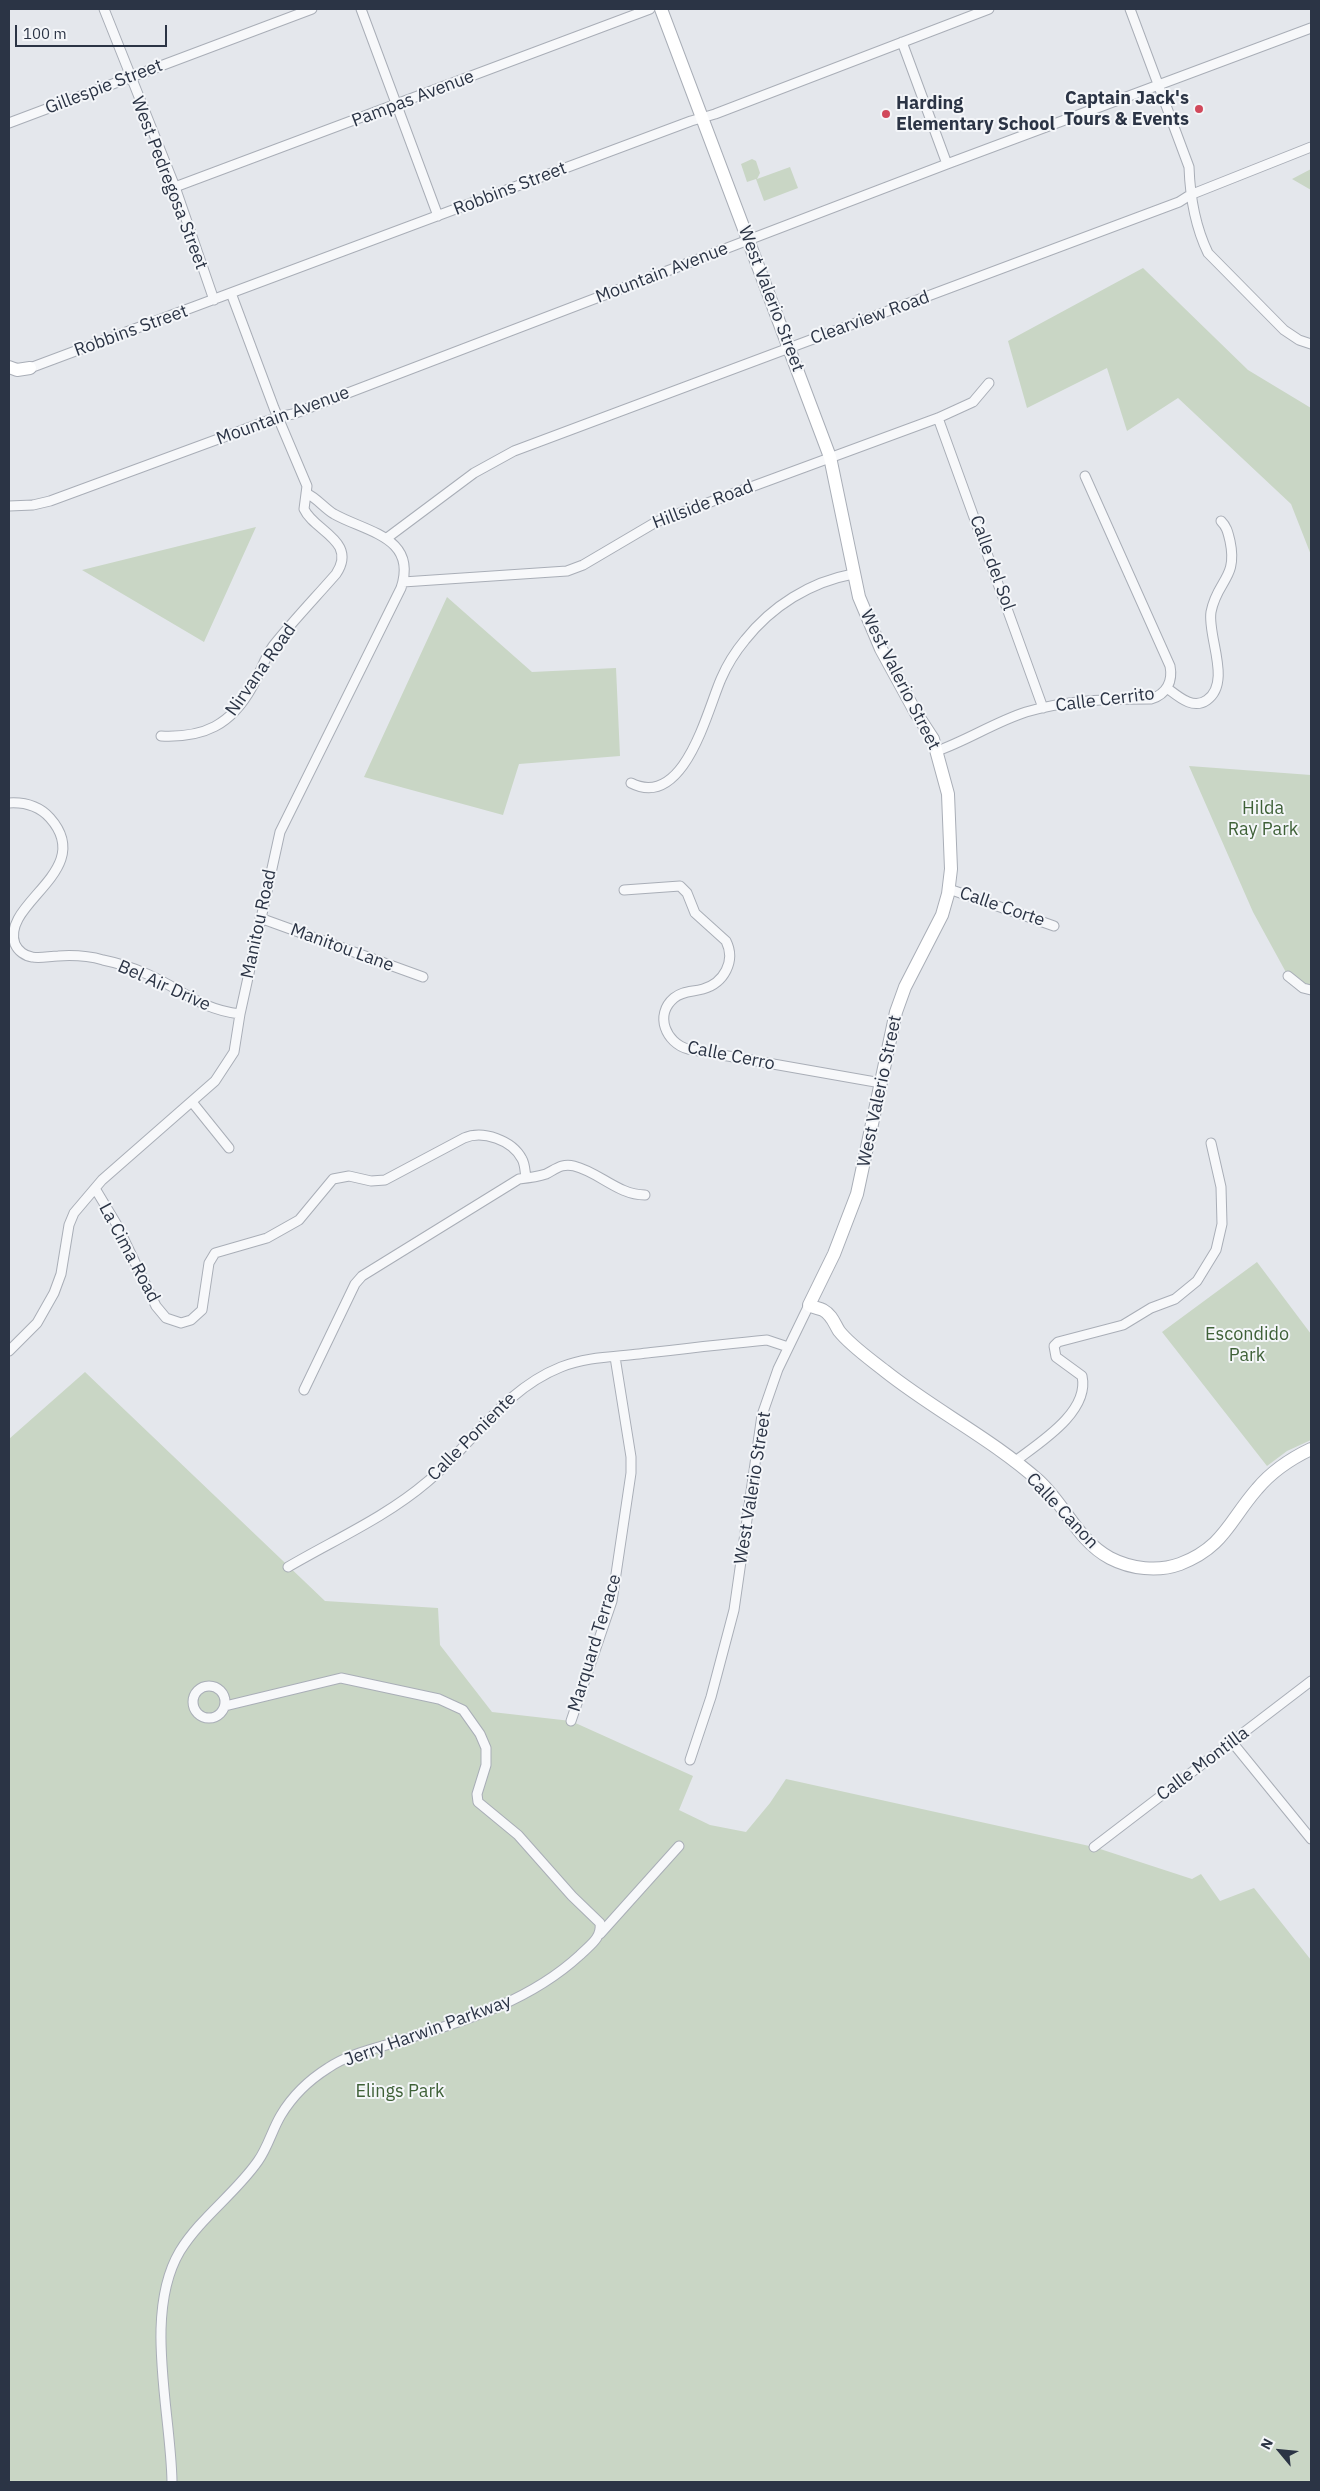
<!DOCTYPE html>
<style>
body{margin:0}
#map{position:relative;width:1320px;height:2491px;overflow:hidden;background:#e4e7ec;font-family:"IBM Plex Sans",sans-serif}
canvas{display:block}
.frame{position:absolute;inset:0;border:10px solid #2b3445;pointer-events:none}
.north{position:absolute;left:1255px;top:2426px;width:50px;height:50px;-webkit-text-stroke:4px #f4f6f9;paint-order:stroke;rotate:298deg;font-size:14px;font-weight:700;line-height:20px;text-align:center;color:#2b3445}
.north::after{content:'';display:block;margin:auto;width:18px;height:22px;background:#2b3445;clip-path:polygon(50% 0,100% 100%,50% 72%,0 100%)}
.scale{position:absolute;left:15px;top:25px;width:152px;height:22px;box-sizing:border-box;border:2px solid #2b3445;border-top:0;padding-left:6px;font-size:15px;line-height:18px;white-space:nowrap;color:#2b3445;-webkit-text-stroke:4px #f4f6f9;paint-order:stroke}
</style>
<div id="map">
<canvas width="1320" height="2491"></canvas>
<div class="frame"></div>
<div class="north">N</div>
<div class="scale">100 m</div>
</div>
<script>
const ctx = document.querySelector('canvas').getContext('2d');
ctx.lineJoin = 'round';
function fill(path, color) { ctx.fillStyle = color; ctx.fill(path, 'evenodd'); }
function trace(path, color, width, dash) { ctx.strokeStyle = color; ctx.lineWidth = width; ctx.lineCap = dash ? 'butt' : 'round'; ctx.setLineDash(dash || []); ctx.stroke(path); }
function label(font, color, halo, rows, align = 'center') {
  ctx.font = font + ' "IBM Plex Sans",sans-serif'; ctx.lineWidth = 4; ctx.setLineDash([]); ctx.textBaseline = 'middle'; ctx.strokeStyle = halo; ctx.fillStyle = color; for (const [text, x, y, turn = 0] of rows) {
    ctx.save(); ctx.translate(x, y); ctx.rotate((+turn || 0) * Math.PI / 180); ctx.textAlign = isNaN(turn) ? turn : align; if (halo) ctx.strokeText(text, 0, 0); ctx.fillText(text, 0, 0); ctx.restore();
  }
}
fill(new Path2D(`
 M 752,159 L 756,161 L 760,173 L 757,179 L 790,167 L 798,188 L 764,201 L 756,179 L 747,182 L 741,164 Z
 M 1311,169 L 1311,190 L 1292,179 Z
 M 1143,268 L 1248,370 L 1311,408 L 1311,555 L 1291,504 L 1178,398 L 1127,431 L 1107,368 L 1027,408 L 1008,341 Z
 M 256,527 L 204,642 L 82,570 Z
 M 447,597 L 532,672 L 616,668 L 620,756 L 519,764 L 503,815 L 364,777 Z
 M 1189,766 L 1311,775 L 1311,990 L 1288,976 L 1253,912 Z
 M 1257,1262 L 1311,1334 L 1311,1440 L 1287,1451 L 1267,1466 L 1162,1332 Z
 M 85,1372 L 325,1601 L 438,1608 L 440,1645 L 492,1712 L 571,1721 L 693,1776 L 679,1810 L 710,1825 L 746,1832 L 770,1803 L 786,1779 L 1094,1847 L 1192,1879 L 1201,1874 L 1220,1901 L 1254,1888 L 1311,1960 L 1311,2482 L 9,2482 L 9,1439 Z`), '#c9d6c5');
const street = new Path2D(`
 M 104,9 L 175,187 L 214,300
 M 361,9 L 438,216
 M 1130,9 L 1189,167 C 1190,196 1195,226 1208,253 L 1284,330 L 1299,340 L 1311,344
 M 902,42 L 947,164
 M 9,123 L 312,9
 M 175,187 L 650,9
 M 30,368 L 691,121 L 715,114 L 989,9
 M 938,418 L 1043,708
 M 9,506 L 33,505 L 50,501 L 278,417 L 293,414 L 947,164 L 1311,28
 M 387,538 L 474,473 L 514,451 L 1179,202 L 1190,195 L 1311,147
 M 403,582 L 567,571 L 583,565 L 656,522 L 938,418 L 973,402 L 989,383
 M 1167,688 C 1179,697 1193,710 1207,700 C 1232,682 1207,636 1211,612 C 1217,580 1238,579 1230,541 C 1228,533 1227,527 1221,521
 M 161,736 C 204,738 231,725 252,687 C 260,674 264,659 273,646 C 293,621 315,598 336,574 C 358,541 314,531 304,509 L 307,486 L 274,408 L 231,293
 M 937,751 C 968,740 995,722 1026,712 C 1067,700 1108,699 1151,699 C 1167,694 1173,681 1170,666 L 1085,476
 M 631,783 C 684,810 707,711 721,679 C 727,665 735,652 745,640 C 772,606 810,582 853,574
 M 9,803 C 25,802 39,806 50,818 C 97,871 0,903 15,944 C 18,951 25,956 32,957 C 40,959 50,956 58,956 C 73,955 89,956 103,960 C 118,963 133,968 147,974 C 182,989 199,1009 240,1014
 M 949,889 L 1054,926
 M 624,890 L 680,886 L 687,893 L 695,913 L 726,941 C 736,961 724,983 703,989 C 692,992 682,991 674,998 C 654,1015 666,1043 688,1049 L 881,1083
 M 260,918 L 423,977
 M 1288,976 L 1303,988 L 1311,990
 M 192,1102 L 229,1148
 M 96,1190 L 117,1225 L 156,1306 L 166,1318 L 181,1323 L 191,1320 L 202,1310 L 209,1263 L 215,1253 L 267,1238 L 299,1220 L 333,1179 L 349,1176 L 371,1181 L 385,1180 L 464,1138 C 483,1130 512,1140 522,1159 C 525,1164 525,1172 526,1178
 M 9,1351 L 37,1323 L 54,1293 L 61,1274 L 69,1225 L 74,1213 L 102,1180 L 215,1081 L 234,1052 L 240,1014 L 280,832 L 401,588 C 418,537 366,532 334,514 C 324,508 317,498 306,493
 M 304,1390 L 355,1284 L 362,1276 L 519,1179 C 528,1178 537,1177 546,1174 C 556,1169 562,1163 574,1166 C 599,1172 618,1195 645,1195
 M 1014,1462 C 1039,1443 1090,1412 1082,1376 L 1056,1357 L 1054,1346 L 1058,1342 L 1123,1325 L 1151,1308 L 1175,1299 L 1197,1281 L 1216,1250 L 1222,1224 L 1221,1187 L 1211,1143
 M 288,1567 C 334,1540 386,1517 427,1482 C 473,1444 503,1390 561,1367 C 586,1357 612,1357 639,1354 C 682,1349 724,1344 767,1340 L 788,1347
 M193 1702a16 16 0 1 1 32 0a16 16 0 1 1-32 0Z
 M 571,1721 L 612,1601 L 631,1473 L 631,1457 L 615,1357
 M 1232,1742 L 1311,1839
 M 690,1760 L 711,1697 L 734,1610 L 762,1415 L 778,1369 L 809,1305
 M 1094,1847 L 1311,1681
 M 600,1934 L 679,1846
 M 172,2482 C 171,2412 143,2313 180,2251 C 201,2217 235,2194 258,2161 C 268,2147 272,2130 281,2115 C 293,2095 309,2080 328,2068 C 350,2053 378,2048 403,2040 C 467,2020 530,2001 580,1955 C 590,1945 602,1938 600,1923 L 572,1896 L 518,1835 L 478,1802 L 477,1794 L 486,1765 L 486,1748 L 480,1734 L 463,1710 L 439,1699 L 341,1678 L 225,1706`);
const secondary = new Path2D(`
 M 661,9 L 830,457 L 859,597 L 881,649 L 916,713 L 933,739 L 948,794 L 951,869 L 948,894 L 942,915 L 905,987 L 896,1012 L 857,1194 L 834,1254 L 809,1305 C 814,1308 819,1308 823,1310 C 832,1315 834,1323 839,1331 C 851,1346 870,1359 885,1371 C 934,1410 992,1439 1039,1481 C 1065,1505 1078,1541 1110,1558 C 1131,1569 1158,1572 1180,1564 C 1224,1547 1229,1521 1257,1489 C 1272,1471 1290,1459 1311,1449
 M 9,367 L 17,370 L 30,368`);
trace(street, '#a9aeb7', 11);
trace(secondary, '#a9aeb7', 14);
trace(street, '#f7f8fa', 9);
trace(secondary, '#fff', 12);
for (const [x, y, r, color] of [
 [1199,109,5,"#d1495b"],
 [886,114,5,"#d1495b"]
]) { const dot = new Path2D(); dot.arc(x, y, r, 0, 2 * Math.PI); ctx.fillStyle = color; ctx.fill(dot); trace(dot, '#f4f6f9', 2); }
label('18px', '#2b3445', '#f4f6f9', [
 ["Gillespie Street",104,87,-21],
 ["Pampas Avenue",413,99,-21],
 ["West Pedregosa Street",169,183,69],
 ["Robbins Street",510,189,-21],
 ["Mountain Avenue",662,273,-21],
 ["West Valerio Street",771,299,69],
 ["Clearview Road",870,318,-20],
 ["Robbins Street",131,331,-20],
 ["Mountain Avenue",283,416,-20],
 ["Hillside Road",703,505,-21],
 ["Calle del Sol",992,563,70],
 ["Nirvana Road",261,670,-55],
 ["West Valerio Street",900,680,63],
 ["Calle Cerrito",1105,700,-7],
 ["Calle Corte",1002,907,19],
 ["Manitou Road",259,924,-78],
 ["Manitou Lane",342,948,20],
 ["Bel Air Drive",164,986,24],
 ["Calle Cerro",731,1056,11],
 ["West Valerio Street",880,1091,-78],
 ["La Cima Road",129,1253,62],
 ["Calle Poniente",472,1437,-45],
 ["West Valerio Street",753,1488,-81],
 ["Calle Canon",1062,1511,47],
 ["Marquard Terrace",595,1643,-73],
 ["Calle Montilla",1203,1764,-37],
 ["Jerry Harwin Parkway",428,2031,-20]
]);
label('bold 18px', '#2b3445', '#f4f6f9', [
 ["Captain Jack's",1189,99],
 ["Tours & Events",1189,120],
 ["Harding",896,104,"left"],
 ["Elementary School",896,125,"left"]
], 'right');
label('18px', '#3f6138', '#f4f6f9', [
 ["Hilda",1263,809],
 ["Ray Park",1263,830],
 ["Escondido",1247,1335],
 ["Park",1247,1356],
 ["Elings Park",400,2092]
]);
</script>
